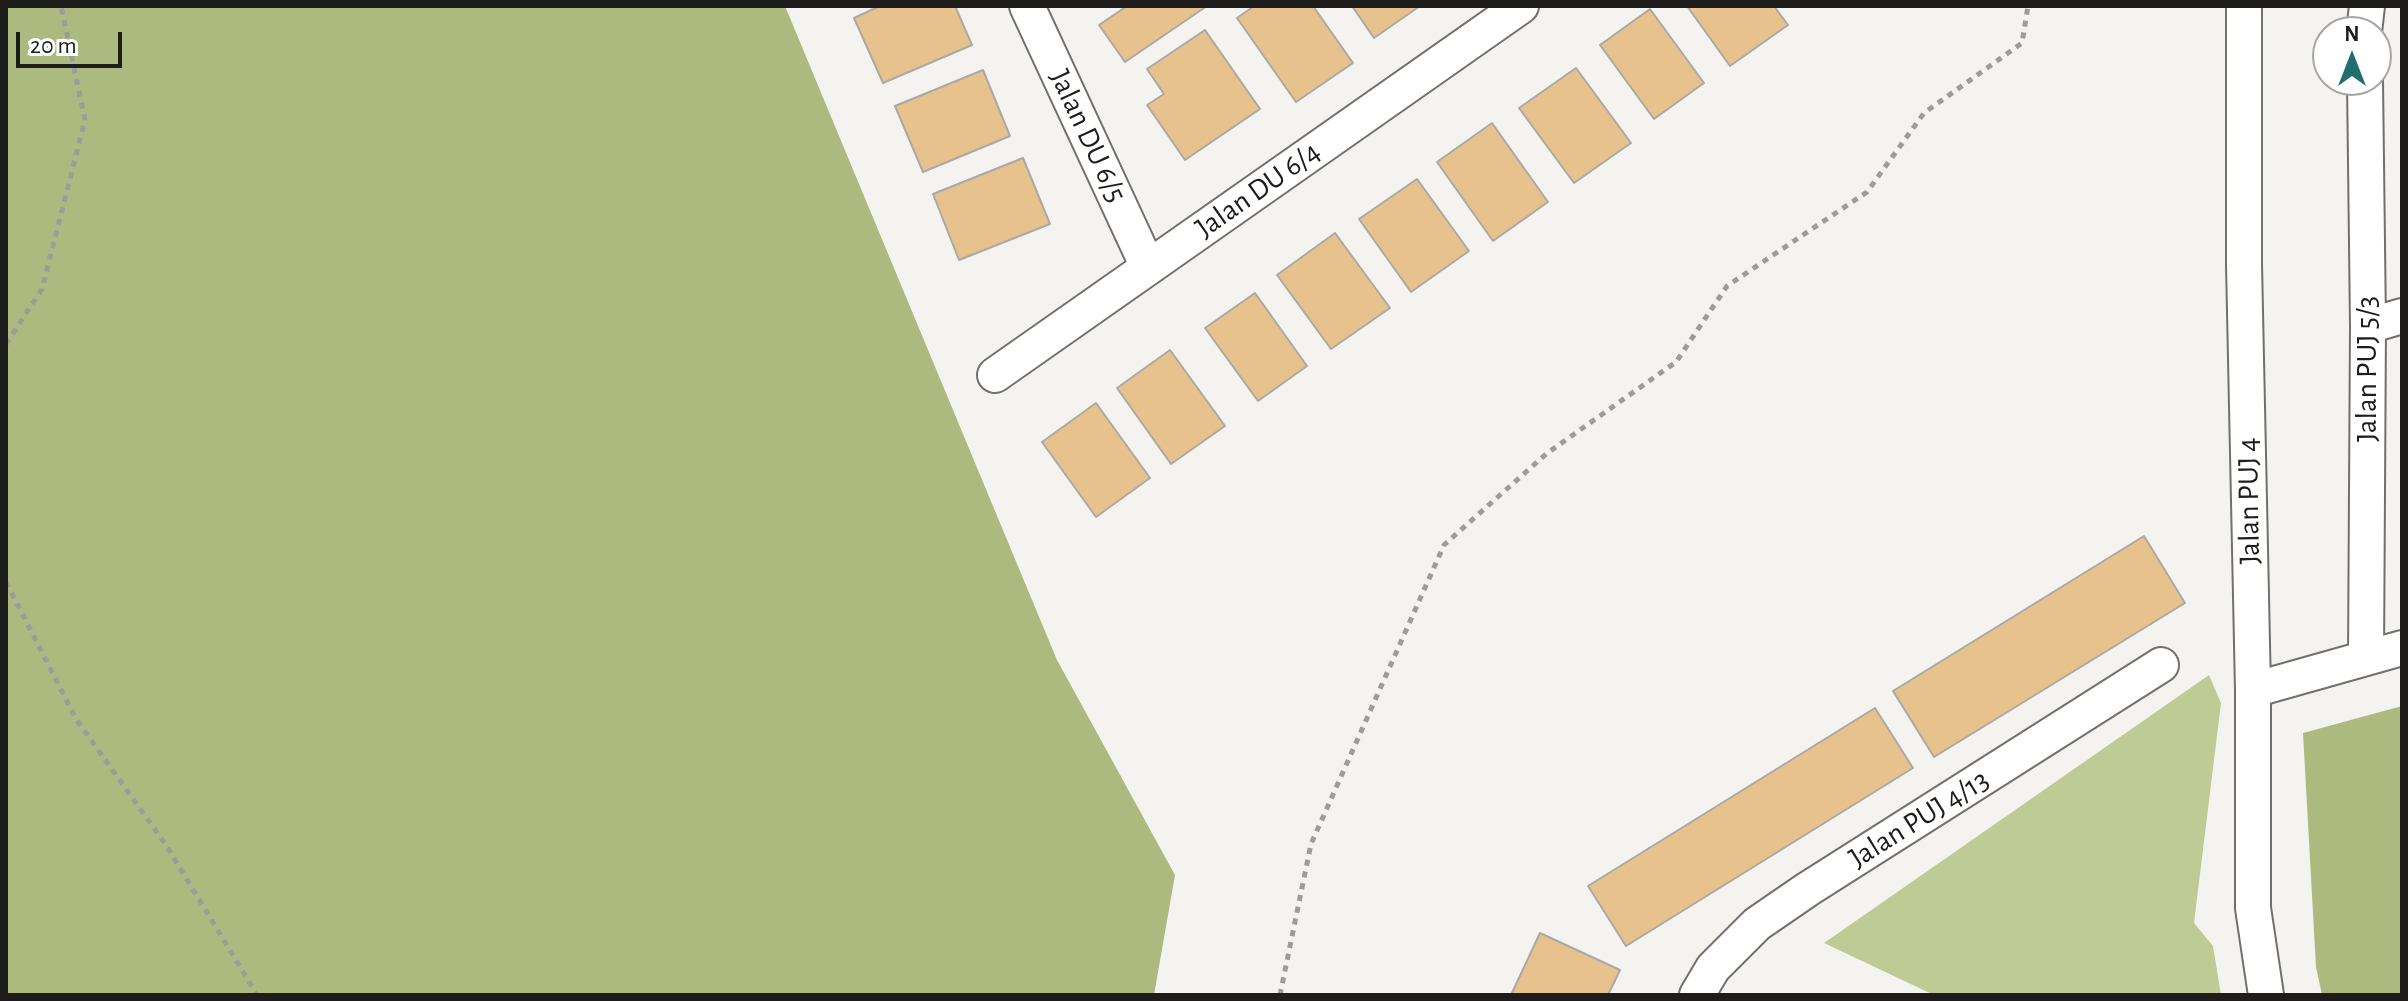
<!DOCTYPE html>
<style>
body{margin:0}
#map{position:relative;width:2408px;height:1001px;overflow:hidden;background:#f5f3ef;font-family:"Alegreya Sans",sans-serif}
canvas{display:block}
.frame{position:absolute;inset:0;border:8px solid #1e1d1c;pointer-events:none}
.north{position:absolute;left:2312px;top:16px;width:80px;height:80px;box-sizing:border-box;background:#fff;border:2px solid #a5a5a4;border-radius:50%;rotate:0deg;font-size:22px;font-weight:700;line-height:32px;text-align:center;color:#1e1d1c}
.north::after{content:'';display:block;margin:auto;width:28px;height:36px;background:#226e6d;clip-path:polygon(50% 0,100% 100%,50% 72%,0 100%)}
.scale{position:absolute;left:16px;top:32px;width:106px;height:36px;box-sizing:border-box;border:4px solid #1e1d1c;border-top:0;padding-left:10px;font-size:24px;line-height:28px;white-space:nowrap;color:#1e1d1c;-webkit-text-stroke:6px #fff;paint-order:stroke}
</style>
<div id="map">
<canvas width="2408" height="1001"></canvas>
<div class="frame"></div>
<div class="north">N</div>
<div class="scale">20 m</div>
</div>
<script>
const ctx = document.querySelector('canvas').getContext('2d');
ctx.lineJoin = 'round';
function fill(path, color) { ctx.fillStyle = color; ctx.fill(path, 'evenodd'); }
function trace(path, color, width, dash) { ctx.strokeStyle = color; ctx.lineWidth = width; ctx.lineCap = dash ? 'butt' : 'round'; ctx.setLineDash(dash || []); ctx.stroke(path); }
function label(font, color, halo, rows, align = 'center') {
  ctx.font = font + ' "Alegreya Sans",sans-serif'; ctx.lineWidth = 6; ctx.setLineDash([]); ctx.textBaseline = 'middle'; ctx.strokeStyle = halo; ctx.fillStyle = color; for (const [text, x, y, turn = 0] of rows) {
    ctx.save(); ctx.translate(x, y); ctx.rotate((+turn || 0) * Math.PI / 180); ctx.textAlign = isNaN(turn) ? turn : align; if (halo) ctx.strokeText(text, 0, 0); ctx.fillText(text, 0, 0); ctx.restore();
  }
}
fill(new Path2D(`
 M 2209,675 L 2221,703 L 2194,923 L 2213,946 L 2221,995 L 1934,995 L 1824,943 Z`), '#becb95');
fill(new Path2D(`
 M 6,6 L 785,6 L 1057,660 L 1175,875 L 1154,995 L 6,995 Z
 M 2402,706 L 2402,995 L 2322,995 L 2316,967 L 2303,733 Z`), '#acba7f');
const building = new Path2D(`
 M 880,6 L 955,6 L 972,45 L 883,83 L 854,18 Z
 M 1127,6 L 1207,6 L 1125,62 L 1099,25 Z
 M 1254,6 L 1313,6 L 1353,63 L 1296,102 L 1237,18 Z
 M 1352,6 L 1420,6 L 1374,38 Z
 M 1687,6 L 1774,6 L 1788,25 L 1730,66 Z
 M 1650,9 L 1704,83 L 1654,119 L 1600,45 Z
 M 1205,30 L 1260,109 L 1185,160 L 1147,105 L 1164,94 L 1147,69 Z
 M 1576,68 L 1631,143 L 1574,183 L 1519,108 Z
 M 983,70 L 1010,136 L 923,172 L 895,106 Z
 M 1492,123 L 1548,202 L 1493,241 L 1437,162 Z
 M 1023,158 L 1050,224 L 959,260 L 933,194 Z
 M 1417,179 L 1469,251 L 1411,292 L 1359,219 Z
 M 1335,233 L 1390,308 L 1331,349 L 1277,275 Z
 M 1255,293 L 1307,366 L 1258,401 L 1205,328 Z
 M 1170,350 L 1225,426 L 1171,464 L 1117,388 Z
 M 1096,403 L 1150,478 L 1096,517 L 1042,442 Z
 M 2144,536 L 2185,603 L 1934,757 L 1893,691 Z
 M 1875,708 L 1913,768 L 1626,946 L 1588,886 Z
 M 1540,933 L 1620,970 L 1608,995 L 1511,995 Z`);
fill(building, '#e7c28d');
trace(building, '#aba9a6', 2);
const minor = new Path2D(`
 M 1027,6 L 1148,267
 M 2244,6 L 2244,264 L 2253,690 L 2253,908 L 2266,995
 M 2364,32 L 2367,6
 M 2365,80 L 2368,326 L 2366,658
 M 2368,326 L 2402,316
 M 995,375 L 1521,6
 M 2253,690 L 2402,648
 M 1697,995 L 1713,968 L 1757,924 L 1808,889 L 2161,665`);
trace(minor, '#72706d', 38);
trace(new Path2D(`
 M 6,344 L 42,289 L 85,120 L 61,6
 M 6,582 L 76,719 L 166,845 L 257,995
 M 1280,995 L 1311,844 L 1444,545 L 1546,454 L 1676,362 L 1727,286 L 1867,192 L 1924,113 L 2022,43 L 2028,6`), '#9e9c99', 5, [6, 6]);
trace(minor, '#fff', 34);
label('30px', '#1e1d1c', '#fff', [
 ["Jalan DU 6/5",1088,136,65],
 ["Jalan DU 6/4",1258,190,-35],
 ["Jalan PUJ 5/3",2367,369,-90],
 ["Jalan PUJ 4",2249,501,-91],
 ["Jalan PUJ 4/13",1919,819,-32]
]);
</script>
